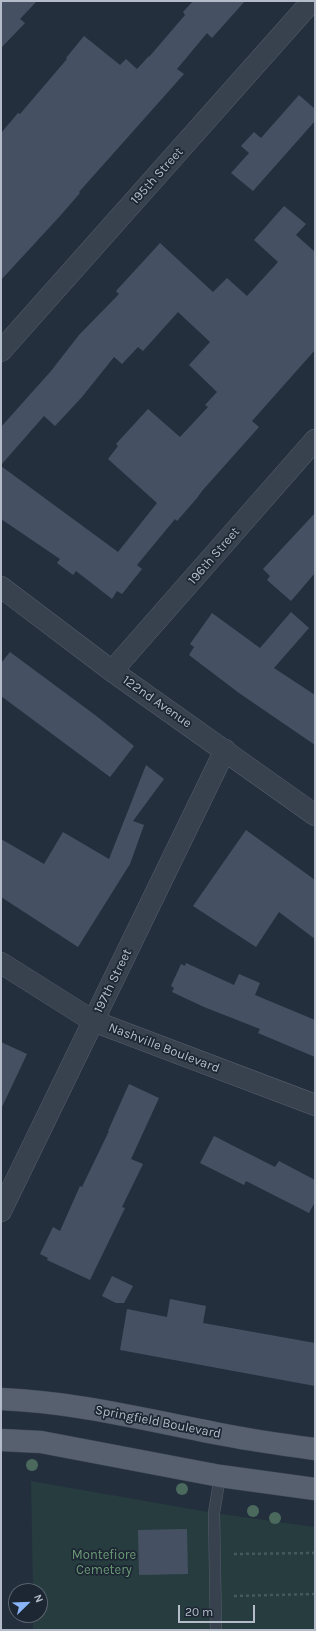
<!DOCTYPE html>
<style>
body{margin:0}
#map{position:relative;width:316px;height:1631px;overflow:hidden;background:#242f3e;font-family:Karla,sans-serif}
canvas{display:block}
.frame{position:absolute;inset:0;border:2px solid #b4bcc9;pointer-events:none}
.north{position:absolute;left:8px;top:1583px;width:40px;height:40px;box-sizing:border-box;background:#1d2633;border:1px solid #59626f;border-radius:50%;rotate:67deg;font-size:11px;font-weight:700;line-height:16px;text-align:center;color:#b4bcc9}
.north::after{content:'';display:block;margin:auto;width:14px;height:18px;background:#8ab4f8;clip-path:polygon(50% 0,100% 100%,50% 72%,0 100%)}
.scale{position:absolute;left:178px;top:1605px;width:77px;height:18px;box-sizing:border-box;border:2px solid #b4bcc9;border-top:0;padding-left:5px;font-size:12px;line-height:14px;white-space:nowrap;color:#b4bcc9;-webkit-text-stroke:3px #1d2633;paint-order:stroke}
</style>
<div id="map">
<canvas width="316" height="1631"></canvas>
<div class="frame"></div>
<div class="north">N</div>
<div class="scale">20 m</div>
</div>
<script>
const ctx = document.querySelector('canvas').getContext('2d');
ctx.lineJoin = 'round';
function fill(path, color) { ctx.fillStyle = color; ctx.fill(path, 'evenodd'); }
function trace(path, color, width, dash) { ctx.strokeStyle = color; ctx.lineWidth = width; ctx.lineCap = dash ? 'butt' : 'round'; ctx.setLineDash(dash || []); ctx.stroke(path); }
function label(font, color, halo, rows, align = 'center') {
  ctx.font = font + ' Karla,sans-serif'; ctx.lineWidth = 3.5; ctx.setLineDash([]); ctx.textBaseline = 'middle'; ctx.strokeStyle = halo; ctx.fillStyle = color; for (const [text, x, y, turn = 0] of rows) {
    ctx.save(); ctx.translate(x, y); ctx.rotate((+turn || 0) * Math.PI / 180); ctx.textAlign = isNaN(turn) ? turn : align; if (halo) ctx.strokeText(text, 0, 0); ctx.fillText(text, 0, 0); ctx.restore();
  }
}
fill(new Path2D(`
 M 31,1481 L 214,1513 L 315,1527 L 315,1630 L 33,1630 L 33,1615 L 40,1615 L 40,1591 L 33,1591 Z`), '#263c3f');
fill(new Path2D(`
 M 1,1 L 37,1 L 20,19 L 25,23 L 1,48 Z
 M 193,1 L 245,1 L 212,38 L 207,33 L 177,69 L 184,74 L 79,192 L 80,193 L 60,216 L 1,280 L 1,133 L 18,113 L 20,114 L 67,59 L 66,58 L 84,36 L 120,65 L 126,59 L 137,69 L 149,56 L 149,57 L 185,15 L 183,12 Z
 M 299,95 L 315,109 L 315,121 L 253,191 L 231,173 L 249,153 L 241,146 L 254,132 L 261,138 Z
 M 284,206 L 306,224 L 296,235 L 315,252 L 315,350 L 252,421 L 259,427 L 202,491 L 197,498 L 177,521 L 175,519 L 137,565 L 142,569 L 122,594 L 117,591 L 112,599 L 76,571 L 73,575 L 57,563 L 60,559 L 1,519 L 1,466 L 118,552 L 157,503 L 108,459 L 118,446 L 116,444 L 148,409 L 180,437 L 208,407 L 205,405 L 217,392 L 189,365 L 210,342 L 178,312 L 143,351 L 138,347 L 122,364 L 114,357 L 82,397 L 55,426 L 44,416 L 1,465 L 1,427 L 51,371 L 79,335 L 119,294 L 116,291 L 160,243 L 213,292 L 227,278 L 247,296 L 278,262 L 254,240 Z
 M 315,513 L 315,573 L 291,601 L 267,580 L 270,576 L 263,569 Z
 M 291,612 L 309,628 L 274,668 L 315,695 L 315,745 L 239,693 L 189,655 L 194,647 L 190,644 L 212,613 L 260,648 Z
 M 10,652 L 95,715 L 134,746 L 110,777 L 1,696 L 1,663 Z
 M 146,765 L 164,779 L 133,821 L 144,825 L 130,864 L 78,947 L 1,897 L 1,839 L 44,864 L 63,832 L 109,859 Z
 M 246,830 L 315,880 L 315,939 L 279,912 L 256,947 L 193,906 Z
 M 186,963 L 234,985 L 239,974 L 260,983 L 255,995 L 315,1020 L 315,1057 L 258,1033 L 260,1029 L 204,1007 L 172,992 L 174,988 L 171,986 L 181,964 L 185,966 Z
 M 1,1042 L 27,1054 L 1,1109 Z
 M 129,1084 L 159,1098 L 131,1159 L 143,1164 L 122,1207 L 125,1208 L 90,1280 L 47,1260 L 48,1258 L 40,1254 L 53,1227 L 60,1231 L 80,1186 L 82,1187 L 109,1131 L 108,1131 Z
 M 214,1136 L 275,1167 L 279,1161 L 315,1180 L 315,1202 L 309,1213 L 246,1181 L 244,1185 L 200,1163 Z
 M 112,1276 L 133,1286 L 124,1303 L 116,1303 L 102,1296 Z
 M 170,1299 L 206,1306 L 203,1323 L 315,1343 L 315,1386 L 120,1350 L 127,1309 L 167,1317 Z
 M 187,1529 L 188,1574 L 139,1575 L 138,1530 Z`), '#455162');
const lane = new Path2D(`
 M 216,1630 L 214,1513 L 220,1476`);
const street = new Path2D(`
 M 1,351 L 312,1
 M 1,587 L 112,671 L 315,815
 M 112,671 L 315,440
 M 1,963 L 93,1021 L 315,1105
 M 1,1211 L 225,750`);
const primary = new Path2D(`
 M 1,1399 C 77,1402 151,1421 225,1435 C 255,1441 285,1445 315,1449
 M 1,1440 L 41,1442 L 220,1476 L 315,1489`);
trace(lane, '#565f6c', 12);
trace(street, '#565f6c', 22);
trace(primary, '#414a57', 23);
trace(new Path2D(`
 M 234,1554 L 315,1553
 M 234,1596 L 315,1594`), '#44595c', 2.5, [3, 3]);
trace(lane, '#38414e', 11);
trace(street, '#38414e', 21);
trace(primary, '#56606e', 22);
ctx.fillStyle = '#4b6a5d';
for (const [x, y] of [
 [32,1465],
 [182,1489],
 [253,1511],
 [275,1518]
]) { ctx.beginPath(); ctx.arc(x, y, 6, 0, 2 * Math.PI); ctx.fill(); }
label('13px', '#b4bcc9', '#1d2633', [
 ["195th Street",157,176,-48],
 ["196th Street",214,556,-49],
 ["122nd Avenue",157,702,35],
 ["197th Street",113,981,-64],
 ["Nashville Boulevard",164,1048,21],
 ["Springfield Boulevard",158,1422,11]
]);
label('13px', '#6b9a76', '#1d2633', [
 ["Montefiore",104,1555],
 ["Cemetery",104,1570]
]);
</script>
